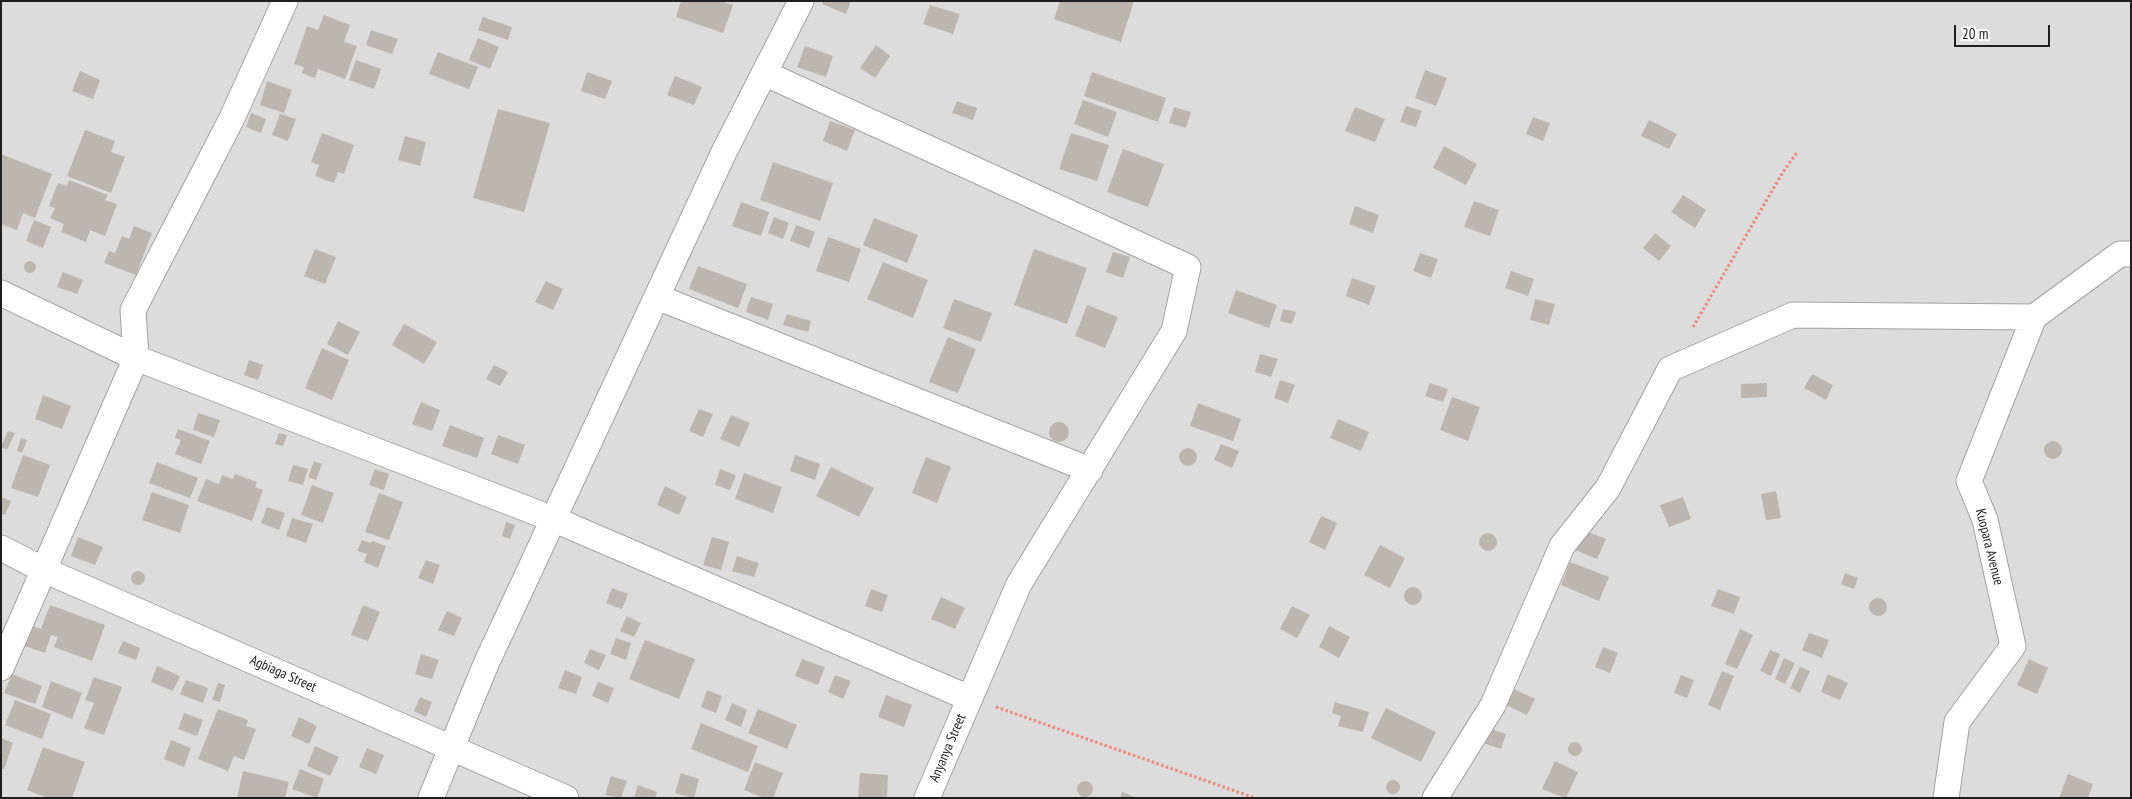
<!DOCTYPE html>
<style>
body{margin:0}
#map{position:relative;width:2132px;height:799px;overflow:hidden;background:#efece6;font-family:"PT Sans Narrow",sans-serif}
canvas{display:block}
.frame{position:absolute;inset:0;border:2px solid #1f1f1f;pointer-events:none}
.scale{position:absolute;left:1954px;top:25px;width:96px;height:22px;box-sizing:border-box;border:2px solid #1f1f1f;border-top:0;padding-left:6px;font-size:15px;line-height:18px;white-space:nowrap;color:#1f1f1f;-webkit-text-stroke:4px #fff;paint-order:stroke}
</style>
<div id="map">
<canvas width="2132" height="799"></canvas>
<div class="frame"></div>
<div class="scale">20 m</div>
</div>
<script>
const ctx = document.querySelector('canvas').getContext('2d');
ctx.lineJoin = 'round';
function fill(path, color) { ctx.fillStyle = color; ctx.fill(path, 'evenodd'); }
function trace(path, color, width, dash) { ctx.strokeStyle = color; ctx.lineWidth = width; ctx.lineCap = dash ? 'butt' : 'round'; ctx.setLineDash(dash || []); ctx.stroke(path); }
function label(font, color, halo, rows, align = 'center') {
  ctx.font = font + ' "PT Sans Narrow",sans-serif'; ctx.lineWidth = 4; ctx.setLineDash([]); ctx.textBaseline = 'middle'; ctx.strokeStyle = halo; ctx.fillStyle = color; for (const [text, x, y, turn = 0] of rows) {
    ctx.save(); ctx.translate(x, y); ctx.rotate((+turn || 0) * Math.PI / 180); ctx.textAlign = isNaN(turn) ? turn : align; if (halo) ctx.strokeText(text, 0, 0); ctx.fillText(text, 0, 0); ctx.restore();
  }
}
fill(new Path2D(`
 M 1,1 L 2131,1 L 2131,798 L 1,798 Z`), '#dddcdc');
fill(new Path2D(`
 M 681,1 L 721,1 L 733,5 L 723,33 L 676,17 Z
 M 823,1 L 851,1 L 846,14 L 822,4 Z
 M 1060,1 L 1134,1 L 1121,42 L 1054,19 Z
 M 930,5 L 960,14 L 953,34 L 923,24 Z
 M 324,15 L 350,25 L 344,42 L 357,46 L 345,79 L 318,69 L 315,78 L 302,73 L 304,67 L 294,64 L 307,26 L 318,30 Z
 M 483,17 L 512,27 L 508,40 L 478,30 Z
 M 371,30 L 398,39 L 392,54 L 366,45 Z
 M 478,38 L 499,47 L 490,69 L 469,60 Z
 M 876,45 L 890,56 L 875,78 L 860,68 Z
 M 805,46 L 833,56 L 826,77 L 797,67 Z
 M 438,52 L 478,67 L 469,89 L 429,74 Z
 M 356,60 L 381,69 L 374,89 L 349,80 Z
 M 1425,70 L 1447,78 L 1436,106 L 1415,98 Z
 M 80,71 L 100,80 L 93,99 L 72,91 Z
 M 587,72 L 612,81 L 605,99 L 581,91 Z
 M 1092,72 L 1166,98 L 1158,122 L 1084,96 Z
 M 675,76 L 702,87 L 694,105 L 667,95 Z
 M 267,81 L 292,90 L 284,113 L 260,105 Z
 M 1083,100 L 1117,112 L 1108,137 L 1074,124 Z
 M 957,101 L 977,108 L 973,120 L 952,113 Z
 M 1406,106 L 1422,111 L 1416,127 L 1400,122 Z
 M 1174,107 L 1191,112 L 1186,128 L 1169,123 Z
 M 1355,107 L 1385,119 L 1375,142 L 1345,131 Z
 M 498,109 L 550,123 L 524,212 L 473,198 Z
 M 251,113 L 266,119 L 261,133 L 246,127 Z
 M 280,114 L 296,119 L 288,141 L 272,135 Z
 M 1533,117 L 1550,123 L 1543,141 L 1526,134 Z
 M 1649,120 L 1677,134 L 1669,149 L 1641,136 Z
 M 830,121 L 855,130 L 847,151 L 823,141 Z
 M 85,130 L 115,141 L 111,152 L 125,157 L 111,193 L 67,176 Z
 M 322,133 L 354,145 L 344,174 L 338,172 L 334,183 L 315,176 L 319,165 L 311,162 Z
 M 1071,133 L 1109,145 L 1097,181 L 1059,169 Z
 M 405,136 L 426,142 L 420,166 L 398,160 Z
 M 1444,146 L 1477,164 L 1466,185 L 1433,168 Z
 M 1123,149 L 1164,164 L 1148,207 L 1107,192 Z
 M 1,154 L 52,174 L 35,218 L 23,213 L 17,230 L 1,224 Z
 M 773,162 L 833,183 L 820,221 L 760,200 Z
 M 69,180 L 108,195 L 105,200 L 117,204 L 105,236 L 90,230 L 86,242 L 61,232 L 64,224 L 50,218 L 55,208 L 49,206 L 58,183 L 67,186 Z
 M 1683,195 L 1706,210 L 1695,228 L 1671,212 Z
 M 1474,201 L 1499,210 L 1490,236 L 1464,227 Z
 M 741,202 L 769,212 L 761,236 L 732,226 Z
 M 1355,206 L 1379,215 L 1373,233 L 1349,224 Z
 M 774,217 L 789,223 L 783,239 L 768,233 Z
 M 874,218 L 918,235 L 907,263 L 863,245 Z
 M 34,220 L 51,227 L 43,248 L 26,241 Z
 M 796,225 L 815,232 L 809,248 L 790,241 Z
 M 134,226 L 152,233 L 136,275 L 104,263 L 109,251 L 115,253 L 122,236 L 129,239 Z
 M 1655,233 L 1671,246 L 1659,261 L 1643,248 Z
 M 828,237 L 861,249 L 849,282 L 816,271 Z
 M 315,249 L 336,257 L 325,284 L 304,276 Z
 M 1034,249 L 1087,268 L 1067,324 L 1014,305 Z
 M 1113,252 L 1130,257 L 1123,278 L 1106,272 Z
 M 1420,253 L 1438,259 L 1431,278 L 1413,271 Z
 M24 267a6 6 0 1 1 12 0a6 6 0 1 1-12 0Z
 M 883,262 L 928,280 L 913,318 L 867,299 Z
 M 698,266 L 747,284 L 738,308 L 689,289 Z
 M 1511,271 L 1534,279 L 1528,296 L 1505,288 Z
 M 63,272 L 83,280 L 77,294 L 57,287 Z
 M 1352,278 L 1376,286 L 1369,305 L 1346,296 Z
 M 546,281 L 563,289 L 553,310 L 535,302 Z
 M 1236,290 L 1277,305 L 1269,328 L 1228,313 Z
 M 751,297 L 773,304 L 768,320 L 746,312 Z
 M 954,299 L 992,313 L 981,342 L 943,328 Z
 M 1535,299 L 1555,304 L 1549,325 L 1530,320 Z
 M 1087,305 L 1118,317 L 1105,348 L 1075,336 Z
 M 1283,309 L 1296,312 L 1292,324 L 1280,321 Z
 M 787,314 L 811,321 L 808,332 L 783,325 Z
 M 338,321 L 360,332 L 348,355 L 327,344 Z
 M 404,324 L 437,342 L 424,364 L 392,345 Z
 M 948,337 L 976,349 L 958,393 L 929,382 Z
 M 322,348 L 349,360 L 332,400 L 305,388 Z
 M 1260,354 L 1278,359 L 1271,377 L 1255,372 Z
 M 249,360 L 263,365 L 258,380 L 244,375 Z
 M 494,365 L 508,372 L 500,386 L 486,379 Z
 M 1812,374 L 1833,385 L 1826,400 L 1804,388 Z
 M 1280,380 L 1295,385 L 1288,403 L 1274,398 Z
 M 1430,383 L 1448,389 L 1443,402 L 1425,396 Z
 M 1767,383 L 1767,397 L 1741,398 L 1741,384 Z
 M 43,395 L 71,406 L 62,429 L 35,419 Z
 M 1452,397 L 1480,407 L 1468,441 L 1440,430 Z
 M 421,402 L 440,410 L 432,431 L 412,424 Z
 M 1198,403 L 1241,419 L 1233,441 L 1190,426 Z
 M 699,409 L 713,414 L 703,437 L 689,431 Z
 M 198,413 L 220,420 L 214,437 L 193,430 Z
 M 731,415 L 750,423 L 739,447 L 720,439 Z
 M 1338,419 L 1369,432 L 1361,451 L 1330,438 Z
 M1049 432a10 10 0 1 1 20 0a10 10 0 1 1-20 0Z
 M 450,425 L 484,438 L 477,458 L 442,446 Z
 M 178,429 L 210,441 L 201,464 L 175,454 L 181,440 L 175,438 Z
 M 8,431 L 15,433 L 7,450 L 1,447 Z
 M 279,433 L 287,435 L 283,446 L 275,444 Z
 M 498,435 L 525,445 L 518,464 L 491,454 Z
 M 21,438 L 27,440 L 22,453 L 17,451 Z
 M2044 450a9 9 0 1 1 18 0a9 9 0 1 1-18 0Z
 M 1221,444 L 1239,451 L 1232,468 L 1214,460 Z
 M1179 457a9 9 0 1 1 18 0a9 9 0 1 1-18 0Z
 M 23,455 L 50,465 L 38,497 L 11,488 Z
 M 795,455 L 820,464 L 815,480 L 790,471 Z
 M 926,457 L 951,467 L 937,503 L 912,493 Z
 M 314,461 L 322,464 L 316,480 L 308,477 Z
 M 157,462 L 198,478 L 190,498 L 149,483 Z
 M 293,465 L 308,469 L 303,485 L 288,481 Z
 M 831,467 L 874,488 L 859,517 L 816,496 Z
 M 375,469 L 389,474 L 384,490 L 369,485 Z
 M 720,469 L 736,475 L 730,490 L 715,485 Z
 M 744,473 L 782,487 L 773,513 L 735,499 Z
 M 235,474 L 257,482 L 255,487 L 263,490 L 252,521 L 197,501 L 206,479 L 219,484 L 222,475 L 233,479 Z
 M 312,485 L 334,493 L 323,523 L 301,515 Z
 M 665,486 L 687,497 L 679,515 L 657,505 Z
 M 1776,491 L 1781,518 L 1766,520 L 1761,494 Z
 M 152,492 L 189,505 L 180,533 L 142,520 Z
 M 379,493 L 403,502 L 389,540 L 365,532 Z
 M 1,497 L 11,501 L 5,515 L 1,514 Z
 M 1683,497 L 1691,519 L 1669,527 L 1660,505 Z
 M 267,507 L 285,513 L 279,530 L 261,523 Z
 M 1321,516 L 1337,523 L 1325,550 L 1309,542 Z
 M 292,518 L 313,524 L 306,543 L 286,536 Z
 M 506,522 L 515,525 L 510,539 L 502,536 Z
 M 1583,530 L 1606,539 L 1597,559 L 1575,550 Z
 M1479 542a9 9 0 1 1 18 0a9 9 0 1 1-18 0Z
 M 78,537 L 103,547 L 95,565 L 71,556 Z
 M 712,537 L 729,542 L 721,570 L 703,565 Z
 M 362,540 L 371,543 L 372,541 L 386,546 L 378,568 L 364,562 L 367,554 L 357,551 Z
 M 1380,545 L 1405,558 L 1390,588 L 1364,575 Z
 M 737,556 L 759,563 L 754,577 L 732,571 Z
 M 426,560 L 440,565 L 433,584 L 418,578 Z
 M 1570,562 L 1609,577 L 1599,601 L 1561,585 Z
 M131 578a7 7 0 1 1 14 0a7 7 0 1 1-14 0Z
 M 1845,573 L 1858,578 L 1854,589 L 1841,584 Z
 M1404 596a9 9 0 1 1 18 0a9 9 0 1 1-18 0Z
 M 612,588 L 628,594 L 622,609 L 606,603 Z
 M 871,589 L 888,595 L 882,612 L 865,606 Z
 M 1718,589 L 1740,597 L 1734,614 L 1711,606 Z
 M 941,597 L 965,608 L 955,629 L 931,619 Z
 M1869 607a9 9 0 1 1 18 0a9 9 0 1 1-18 0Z
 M 50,605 L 105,625 L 92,661 L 54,647 L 58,637 L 51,635 L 45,653 L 22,645 L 29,625 L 41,629 Z
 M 363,605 L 380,612 L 368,641 L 351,635 Z
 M 1292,606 L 1310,615 L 1297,638 L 1280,629 Z
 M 447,611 L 462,618 L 454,636 L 438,630 Z
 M 627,616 L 641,623 L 634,637 L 620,631 Z
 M 1329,626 L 1350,637 L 1339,658 L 1319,647 Z
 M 1740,629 L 1753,635 L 1737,669 L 1725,664 Z
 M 1809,633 L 1829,640 L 1822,658 L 1802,650 Z
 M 616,638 L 631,643 L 626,660 L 610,654 Z
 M 645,640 L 695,659 L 679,699 L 629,679 Z
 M 123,641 L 140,648 L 136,660 L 118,653 Z
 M 1603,647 L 1618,653 L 1610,673 L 1595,667 Z
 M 590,649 L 606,655 L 599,670 L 584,663 Z
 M 1770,650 L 1780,654 L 1771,676 L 1760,671 Z
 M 421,654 L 439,660 L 432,679 L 415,674 Z
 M 1784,658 L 1795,663 L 1785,684 L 1775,679 Z
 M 802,659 L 825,667 L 818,685 L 795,676 Z
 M 2029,659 L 2048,668 L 2037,694 L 2017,685 Z
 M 157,666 L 180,676 L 173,691 L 151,682 Z
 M 1800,667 L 1810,671 L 1800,693 L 1790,688 Z
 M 565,670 L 582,677 L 576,694 L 558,688 Z
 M 1722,671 L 1734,676 L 1720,710 L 1708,705 Z
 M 12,674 L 42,686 L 35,704 L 4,693 Z
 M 1828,674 L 1848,683 L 1840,700 L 1821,692 Z
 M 835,675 L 851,681 L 843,699 L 828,692 Z
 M 1681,675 L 1694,680 L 1687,698 L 1674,693 Z
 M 94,677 L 122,687 L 104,735 L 84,728 L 94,703 L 85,700 Z
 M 186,680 L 208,688 L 203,703 L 180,694 Z
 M 51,681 L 82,693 L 72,719 L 42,707 Z
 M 598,682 L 614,688 L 608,703 L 592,696 Z
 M 218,683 L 225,685 L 220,702 L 212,700 Z
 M 1514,689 L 1535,699 L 1527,715 L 1506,705 Z
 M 707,690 L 722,696 L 716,713 L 701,707 Z
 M 886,695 L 912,705 L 904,727 L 878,717 Z
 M 420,697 L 432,702 L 426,717 L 414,711 Z
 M 15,700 L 51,714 L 42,739 L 5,725 Z
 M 1335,702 L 1369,712 L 1363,732 L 1338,726 L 1341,716 L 1332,713 Z
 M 732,703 L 747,710 L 741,727 L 725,720 Z
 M 1386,708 L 1436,732 L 1421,762 L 1371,738 Z
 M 218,709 L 248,720 L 246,726 L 256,729 L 244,760 L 234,756 L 228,771 L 198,759 Z
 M 758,709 L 797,725 L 787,749 L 748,733 Z
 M 184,713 L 203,720 L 197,736 L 178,729 Z
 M 299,717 L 317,726 L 309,744 L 291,736 Z
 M 701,723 L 758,746 L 748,772 L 691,749 Z
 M 1485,727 L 1506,734 L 1501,749 L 1481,742 Z
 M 1,738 L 13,743 L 4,769 L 1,768 Z
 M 171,740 L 191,748 L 184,767 L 164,759 Z
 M1568 749a7 7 0 1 1 14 0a7 7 0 1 1-14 0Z
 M 315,746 L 339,757 L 330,776 L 307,766 Z
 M 43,747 L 85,762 L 72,798 L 48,798 L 27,790 Z
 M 367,748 L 384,755 L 376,774 L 359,767 Z
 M 1555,761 L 1578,772 L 1566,798 L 1542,789 Z
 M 755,762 L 783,773 L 773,798 L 764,798 L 744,790 Z
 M 300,769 L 324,779 L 317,798 L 292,789 Z
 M 243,771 L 289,782 L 285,798 L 237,798 Z
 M 681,773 L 699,779 L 694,798 L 675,793 Z
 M 860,773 L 888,775 L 887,798 L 858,798 Z
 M 2068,774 L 2093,784 L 2088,798 L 2059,798 Z
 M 611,776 L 627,781 L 621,798 L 605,795 Z
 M1386 787a7 7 0 1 1 14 0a7 7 0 1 1-14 0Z
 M1077 789a8 8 0 1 1 16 0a8 8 0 1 1-16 0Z
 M 638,785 L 657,792 L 655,798 L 634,798 Z
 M 1122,792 L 1137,798 L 1120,798 Z`), '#bcb6af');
const minor = new Path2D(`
 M 764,73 L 1188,267 L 1174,331 L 1019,584 L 927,798
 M 1,293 L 136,358 L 553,519 L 969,698
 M 657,297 L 1090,470
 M 1,548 L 44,570 L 566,798
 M 1,668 L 136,358 L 133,310 L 232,118 L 285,1
 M 431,798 L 486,664 L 724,152 L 801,1
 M 1435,798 L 1493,705 L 1562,546 L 1608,488 L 1670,369 L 1793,315 L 2034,317
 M 1946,798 L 1957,722 L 2013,646 L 1985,520 L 1969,481 L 2034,317 L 2120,254 L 2131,254`);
trace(minor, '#a3a3a3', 27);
trace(new Path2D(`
 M 1693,327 L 1783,172 L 1798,151
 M 996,707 L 1255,798`), '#ef8877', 3, [2.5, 2.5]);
trace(minor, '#fff', 25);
label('14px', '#1f1f1f', '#fff', [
 ["Kuopara Avenue",1989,547,76],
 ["Agbiaga Street",283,674,24],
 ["Anyanya Street",948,748,-67]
]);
</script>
